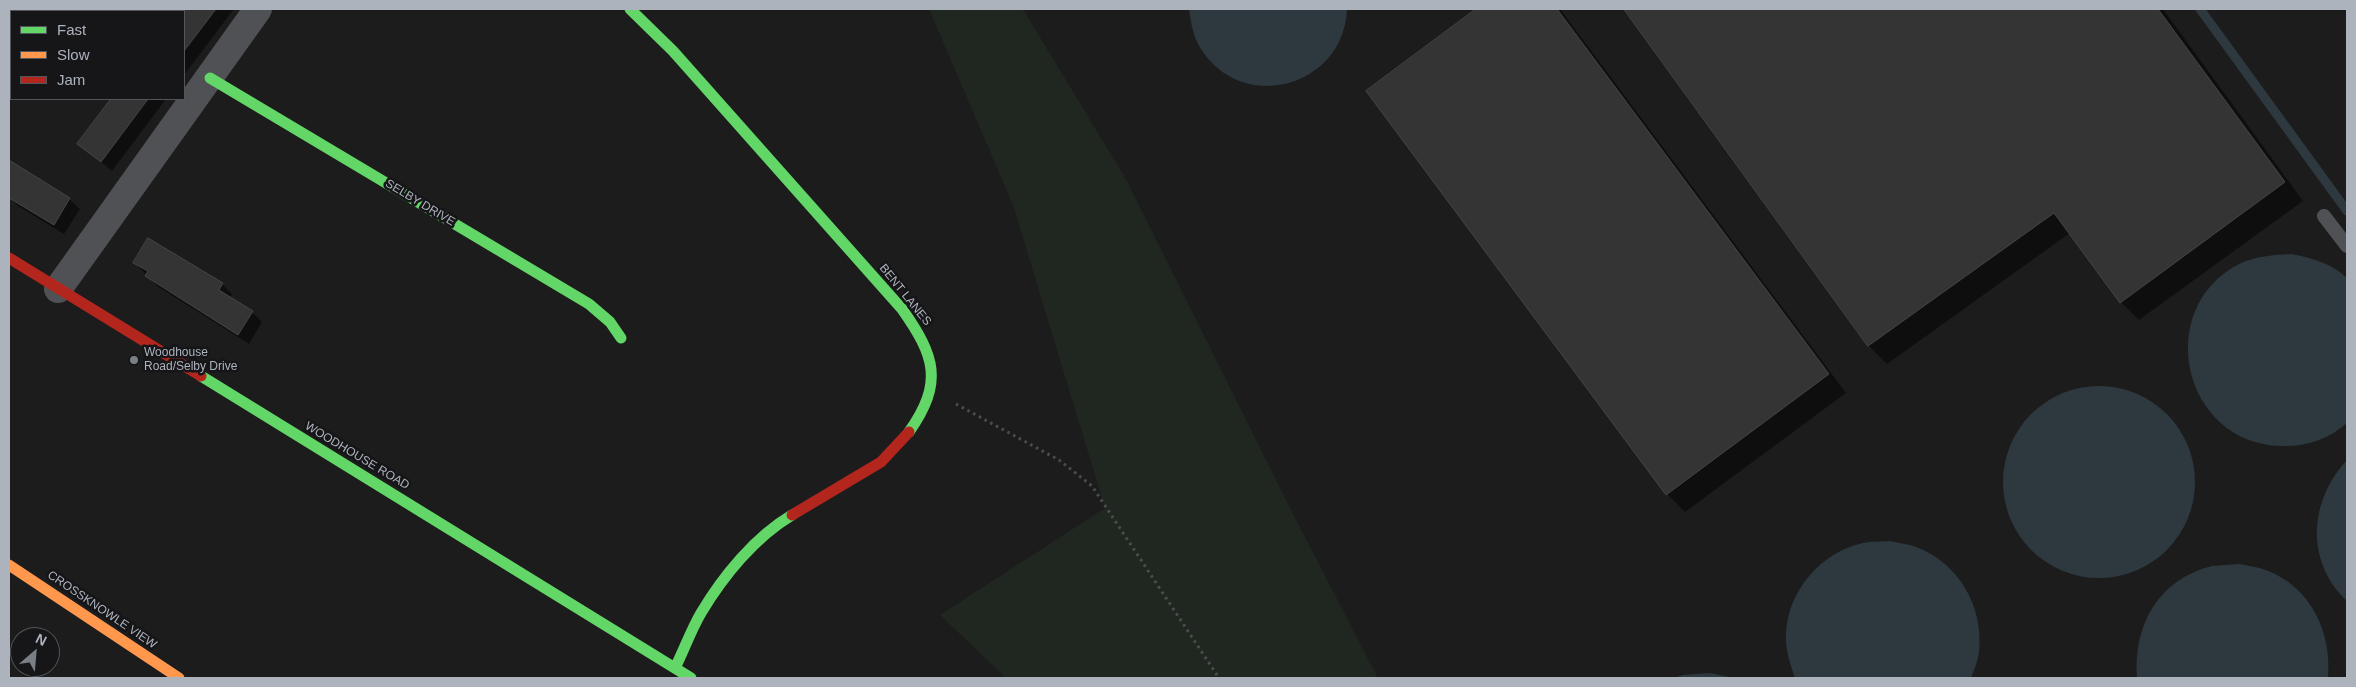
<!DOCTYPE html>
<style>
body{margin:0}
#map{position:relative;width:2356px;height:687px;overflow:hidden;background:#1c1c1c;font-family:Arial,sans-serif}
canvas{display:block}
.frame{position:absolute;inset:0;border:10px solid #adb3bd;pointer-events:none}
.legend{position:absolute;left:10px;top:10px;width:175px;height:90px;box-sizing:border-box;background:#161618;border:1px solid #52555a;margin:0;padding:6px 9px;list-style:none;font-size:15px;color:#adb3bd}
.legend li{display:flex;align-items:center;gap:10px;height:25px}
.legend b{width:25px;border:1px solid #52555a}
.north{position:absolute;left:10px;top:627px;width:50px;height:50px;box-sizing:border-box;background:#161618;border:1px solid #52555a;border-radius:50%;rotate:27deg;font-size:14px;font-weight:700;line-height:20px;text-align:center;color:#adb3bd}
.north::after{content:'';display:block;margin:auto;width:18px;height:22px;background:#7a7e85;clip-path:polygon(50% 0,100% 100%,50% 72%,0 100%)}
</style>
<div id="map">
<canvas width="2356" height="687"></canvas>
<div class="frame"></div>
<ul class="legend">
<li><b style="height:6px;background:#63d668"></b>Fast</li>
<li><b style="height:6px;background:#ff974d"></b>Slow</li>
<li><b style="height:6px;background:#b3261e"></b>Jam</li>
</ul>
<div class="north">N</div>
</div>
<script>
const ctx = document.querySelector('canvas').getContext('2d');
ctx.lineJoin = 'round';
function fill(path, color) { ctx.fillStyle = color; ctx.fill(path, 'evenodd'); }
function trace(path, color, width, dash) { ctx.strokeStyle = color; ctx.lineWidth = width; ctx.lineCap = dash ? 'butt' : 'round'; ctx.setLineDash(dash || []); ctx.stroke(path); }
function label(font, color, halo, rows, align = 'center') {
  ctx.font = font + ' Arial,sans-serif'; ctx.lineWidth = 5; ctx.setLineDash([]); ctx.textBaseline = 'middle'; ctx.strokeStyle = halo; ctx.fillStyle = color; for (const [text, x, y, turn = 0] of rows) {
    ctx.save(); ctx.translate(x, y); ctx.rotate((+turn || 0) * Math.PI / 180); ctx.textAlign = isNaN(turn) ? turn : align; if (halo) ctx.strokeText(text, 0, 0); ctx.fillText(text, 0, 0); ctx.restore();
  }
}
fill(new Path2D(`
 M 929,9 L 1023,9 L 1127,181 L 1291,510 L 1378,678 L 1006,678 L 940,615 L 1105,508 L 1013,205 Z`), '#1f2720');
fill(new Path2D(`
 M 1189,9 L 1347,9 C 1344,87 1243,115 1201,49 C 1193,37 1191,23 1189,9 Z
 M 2291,254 C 2312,258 2331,263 2347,278 L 2347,423 C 2329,439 2306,447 2281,446 C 2183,444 2152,309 2239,264 C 2256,256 2273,255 2291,254 Z
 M2003 482a96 96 0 1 1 192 0a96 96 0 1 1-192 0Z
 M 2347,460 L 2347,601 C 2305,561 2309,501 2347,460 Z
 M 1890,541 C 1898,543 1908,544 1916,547 C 1959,563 1984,607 1979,652 C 1978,661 1974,670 1971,678 L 1795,678 C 1790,664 1785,649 1786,633 C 1788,591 1821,552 1863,543 C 1871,541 1881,542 1890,541 Z
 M 2239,564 C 2248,566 2258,567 2266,570 C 2311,587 2332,632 2328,678 L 2137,678 C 2133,626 2158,579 2212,566 C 2221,565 2230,565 2239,564 Z
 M 1710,673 L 1734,678 L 1674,678 L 1683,675 Z`), '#2e383f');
fill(new Path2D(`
 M 180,9 L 234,9 L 184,75 L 184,11 L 178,11 Z
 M 1478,9 L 1560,9 L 1846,393 L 1685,512 L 1667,494 L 1367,91 Z
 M 1626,9 L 2163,9 L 2303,201 L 2139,320 L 2121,302 L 2070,233 L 1887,364 L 1868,345 Z
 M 112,99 L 166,99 L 112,171 L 79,143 Z
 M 14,165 L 69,199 L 80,209 L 64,234 L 18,206 L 9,197 L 9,173 Z
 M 135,263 L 222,284 L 232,294 L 230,298 L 252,312 L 262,322 L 249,344 L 157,286 Z`), '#0007');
trace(new Path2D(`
 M 2200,9 L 2347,211`), '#2e383f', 9);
const building = new Path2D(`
 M 184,9 L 216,9 L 184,51 Z
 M 1476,9 L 1557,9 L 1829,374 L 1666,495 L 1366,91 Z
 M 1624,9 L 2158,9 L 2285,182 L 2120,303 L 2054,213 L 1868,346 Z
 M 111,99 L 148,99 L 101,162 L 77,144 Z
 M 9,160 L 70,198 L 54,225 L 9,198 Z
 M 148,238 L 223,283 L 219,290 L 253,311 L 238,335 L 145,276 L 148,271 L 133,263 Z`);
fill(building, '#343434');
trace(building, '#444548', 1);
trace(new Path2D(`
 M 956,404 L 1059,460 L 1092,486 L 1219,678`), '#4c4d4f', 3, [2.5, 4]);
trace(new Path2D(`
 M 2324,216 L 2347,246`), '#4f5155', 14);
trace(new Path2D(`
 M 58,289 L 258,9`), '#4f5155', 28);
trace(new Path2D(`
 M 630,9 L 673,51 L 902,309 C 935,356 944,382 909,432
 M 210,78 L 589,304 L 610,322 L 621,338
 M 201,376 L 691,678
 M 675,668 C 684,650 691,630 701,613 C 723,576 755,537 792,515`), '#63d668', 11);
trace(new Path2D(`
 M 9,565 L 179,678`), '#ff974d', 11);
trace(new Path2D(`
 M 9,258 L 201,376
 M 792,515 L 881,462 L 909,432`), '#b3261e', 11);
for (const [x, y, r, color] of [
 [134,360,5,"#7a7e85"]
]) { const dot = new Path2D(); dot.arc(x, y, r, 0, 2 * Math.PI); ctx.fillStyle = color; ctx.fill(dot); trace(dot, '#161618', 2); }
label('12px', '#adb3bd', '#161618', [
 ["SELBY DRIVE",420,203,31],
 ["BENT LANES",905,295,51],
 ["WOODHOUSE ROAD",357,456,31],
 ["CROSSKNOWLE VIEW",102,610,34]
]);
label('12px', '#adb3bd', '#161618', [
 ["Woodhouse",144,353],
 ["Road/Selby Drive",144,367]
], 'left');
</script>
